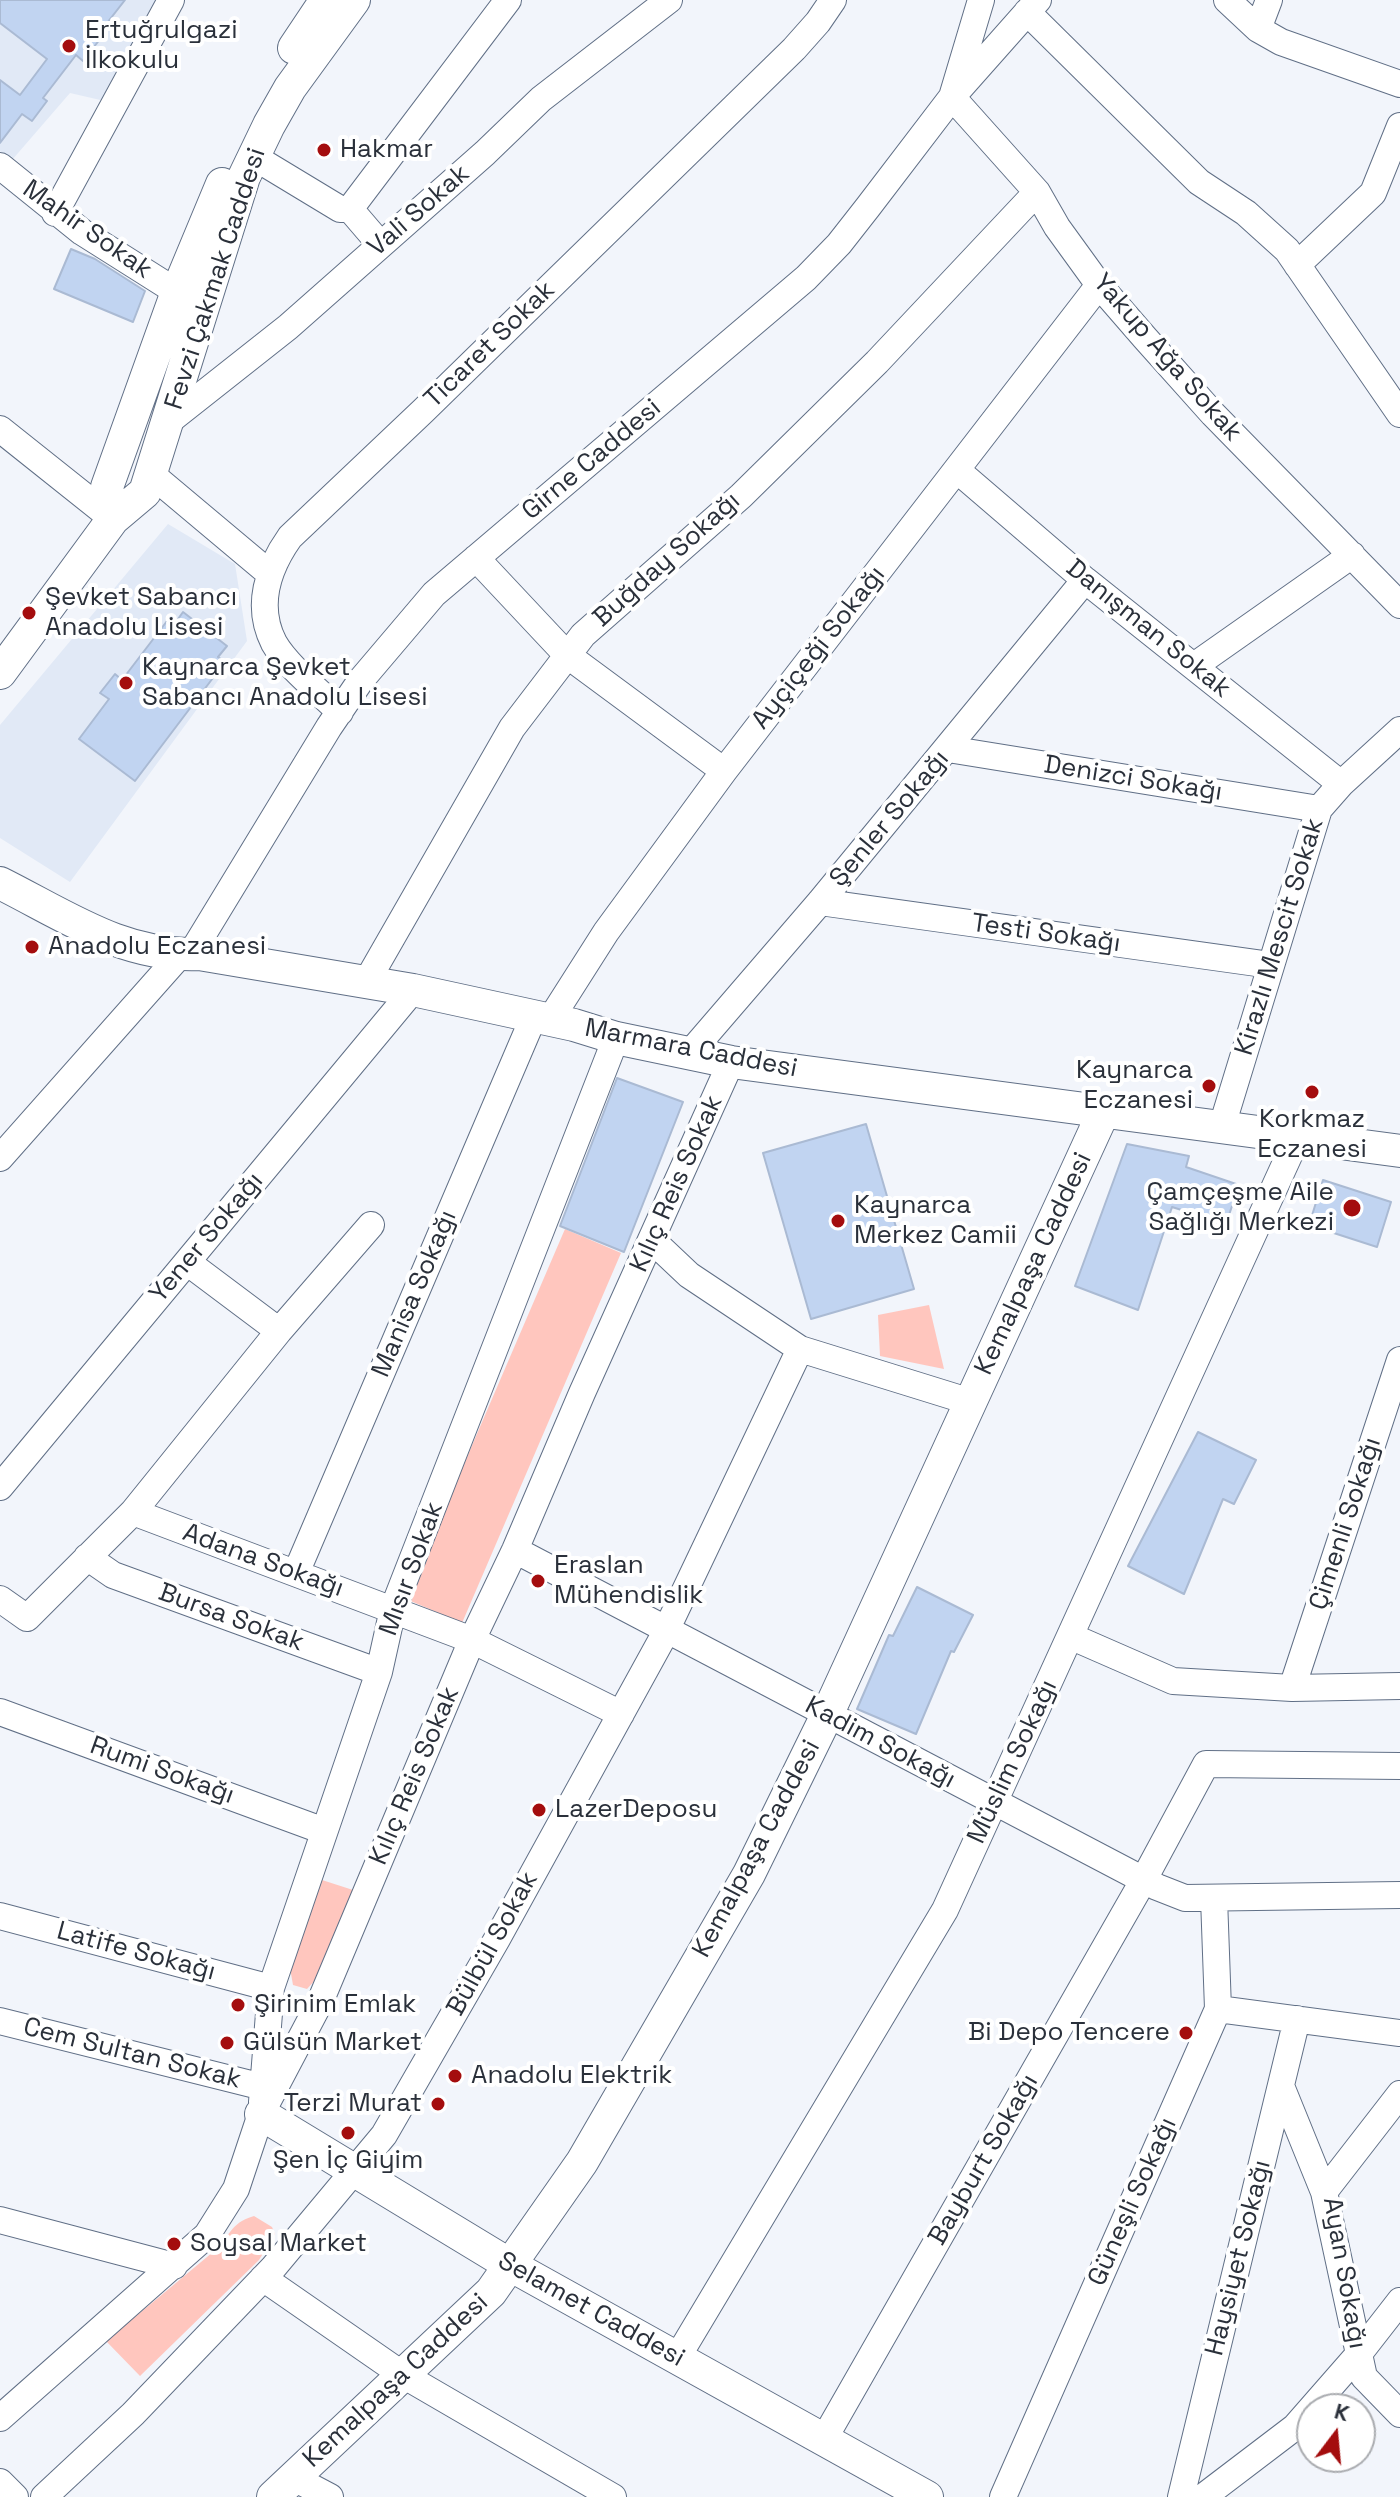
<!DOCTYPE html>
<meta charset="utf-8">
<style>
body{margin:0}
#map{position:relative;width:1400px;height:2497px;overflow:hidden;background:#f2f5fb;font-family:"Space Grotesk",sans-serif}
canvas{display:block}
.north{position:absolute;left:1296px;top:2393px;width:80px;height:80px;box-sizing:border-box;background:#fff;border:2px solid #aaacb0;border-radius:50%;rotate:16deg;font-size:22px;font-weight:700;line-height:32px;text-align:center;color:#2a303a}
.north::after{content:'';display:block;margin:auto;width:28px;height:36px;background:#a40d0e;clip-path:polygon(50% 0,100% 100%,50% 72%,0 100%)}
</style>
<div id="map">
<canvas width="1400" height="2497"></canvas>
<div class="north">K</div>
</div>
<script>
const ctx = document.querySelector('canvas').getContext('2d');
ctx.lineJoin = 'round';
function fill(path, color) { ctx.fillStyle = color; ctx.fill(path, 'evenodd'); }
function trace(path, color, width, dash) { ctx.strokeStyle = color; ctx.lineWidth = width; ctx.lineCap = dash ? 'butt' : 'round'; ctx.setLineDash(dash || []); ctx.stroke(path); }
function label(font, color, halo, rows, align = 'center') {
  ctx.font = font + ' "Space Grotesk",sans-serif'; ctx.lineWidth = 8; ctx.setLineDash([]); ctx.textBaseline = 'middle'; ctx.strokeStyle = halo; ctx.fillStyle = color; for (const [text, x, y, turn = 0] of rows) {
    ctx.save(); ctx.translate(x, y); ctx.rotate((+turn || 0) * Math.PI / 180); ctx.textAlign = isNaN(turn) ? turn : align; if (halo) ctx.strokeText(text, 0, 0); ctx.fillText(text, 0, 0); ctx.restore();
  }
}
fill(new Path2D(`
 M 0,0 L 162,0 L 109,102 L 70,93 L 12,160 L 0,151 Z
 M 168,524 L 235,564 L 247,641 L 70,882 L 0,838 L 0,725 Z`), '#e1e9f6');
fill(new Path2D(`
 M 565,1229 L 621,1253 L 462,1623 L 406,1599 Z
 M 929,1305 L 944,1369 L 880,1356 L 878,1315 Z
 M 322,1880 L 353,1890 L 318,1977 L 307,1989 L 293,1985 L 290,1968 Z
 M 254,2216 L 272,2227 L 275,2234 L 259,2260 L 140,2376 L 106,2341 C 141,2312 177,2282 213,2252 C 230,2238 229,2223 254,2216 Z`), '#ffc6be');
const building = new Path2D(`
 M 0,0 L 125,0 L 100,32 L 104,34 L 83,61 L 76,55 L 43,98 L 47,101 L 32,121 L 22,114 L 0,143 L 0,80 L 20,95 L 47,59 L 0,23 Z
 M 71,249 L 95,259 L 145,291 L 133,322 L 54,289 Z
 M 183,612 L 227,646 L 218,657 L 225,662 L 135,781 L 79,739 L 109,699 L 100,693 L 115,674 L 122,680 L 167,621 L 173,626 Z
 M 617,1078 L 683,1102 L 624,1252 L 560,1226 Z
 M 866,1124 L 914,1289 L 811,1319 L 763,1153 Z
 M 1127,1144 L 1189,1156 L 1186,1167 L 1239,1185 L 1226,1224 L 1172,1207 L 1138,1310 L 1075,1286 Z
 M 1323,1180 L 1391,1202 L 1377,1247 L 1309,1225 Z
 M 1198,1432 L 1256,1460 L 1234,1504 L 1223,1499 L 1184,1594 L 1128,1566 Z
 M 917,1587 L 973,1615 L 954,1652 L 951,1651 L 916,1734 L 857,1709 L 889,1635 L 893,1636 Z`);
fill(building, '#c1d4f1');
trace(building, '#aabad3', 2);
const minor = new Path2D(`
 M 981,0 L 952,97 L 1037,192 L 1057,227 L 1099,285 L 1145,338 L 1213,414 L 1400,605
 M 1227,0 L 1258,29 L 1281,42 L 1400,84
 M 1027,12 L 1199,182 L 1246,213 L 1287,250 L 1400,414
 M 1258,29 L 1269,0
 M 254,157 L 340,209 L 350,209 L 508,0
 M 0,166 L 82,232 L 177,292
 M 350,209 L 380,244
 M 55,213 L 171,0
 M 1297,265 L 1373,193 L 1400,126
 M 169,421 L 288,327 L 485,153 L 541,99 L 669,0
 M 0,429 L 113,519
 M 958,471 L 1085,580 L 1341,784
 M 151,474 L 269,573
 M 476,558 L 567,655 L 724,771
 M 1194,666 L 1352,555
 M 340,712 C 321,693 287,666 274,643 C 255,606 268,568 290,537 L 423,411 L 794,49 L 818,22 L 833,0
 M 948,749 L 1319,809
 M 820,902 L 1271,965
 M 191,954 L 329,727 L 361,680 L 434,594 L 806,278 L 839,244 L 868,207 L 952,97 L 1038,0
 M 367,981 L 512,728 L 583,635 L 741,496 L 877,362 L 1037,192
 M 550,1020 L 606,932 L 724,771 L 1099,285
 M 690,1053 L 820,902 L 1085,580
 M 1222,1126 L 1319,809 L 1341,784 L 1400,730
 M 0,1158 L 180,955
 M 653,1241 L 689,1275 L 800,1349 L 971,1402
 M 187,1262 L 279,1331
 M 0,1487 L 413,990
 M 133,1512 L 472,1640 L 621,1714
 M 515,1550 L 1157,1887 L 1185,1898 L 1400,1895
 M 87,1557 L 113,1575 L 379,1672
 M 296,1573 L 534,1016
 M 0,1599 L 27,1618 L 133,1512 L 279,1331 L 371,1225
 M 1070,1636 L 1173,1681 L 1292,1688 L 1400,1686
 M 1292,1688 L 1400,1360
 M 0,1712 L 324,1831
 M 0,1916 L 271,1988
 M 1218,2009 L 1400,2033
 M 0,2021 L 263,2087
 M 1281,2086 L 1324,2192
 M 1400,2094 L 1324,2192 L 1364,2377 L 1400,2414
 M 262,2102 L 271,1988 L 379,1672 L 393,1609 L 616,1038
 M 0,2220 L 174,2266
 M 263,2278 L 403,2375 L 613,2497
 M 677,2358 L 945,1910 L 1297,1138
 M 0,2418 L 207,2235 L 236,2189 L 261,2114 L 320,2002 L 472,1640 L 515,1550 L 582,1393 L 731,1062
 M 824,2439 L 1143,1881 L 1206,1764 L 1400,1766
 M 294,2478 L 330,2497
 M 0,2482 L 15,2497
 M 44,2497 L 133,2414 L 273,2268 L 384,2135 L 497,1939 L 662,1639 L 800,1349
 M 1003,2497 L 1218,2009 L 1214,1898
 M 1181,2497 L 1297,2019
 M 1203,2497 L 1295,2427 L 1358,2355 L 1400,2301`);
const tertiary = new Path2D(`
 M 294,48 L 326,0
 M 113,519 L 107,487 L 177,292 L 222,184
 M 0,673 L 113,519 L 145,492 L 244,177 L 269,125 L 290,88 L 354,0
 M 0,883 C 66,916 123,957 199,954 L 413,990 L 574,1025 L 616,1038 L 731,1062 L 1400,1151
 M 261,2114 L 510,2265 L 927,2497
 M 273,2497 L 491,2292 L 582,2162 L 749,1874 L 827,1715 L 1104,1111`);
trace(minor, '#606f86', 28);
trace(tertiary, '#606f86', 34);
trace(minor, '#fff', 26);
trace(tertiary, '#fff', 32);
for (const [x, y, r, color] of [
 [69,46,8,"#a40d0e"],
 [324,150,8,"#a40d0e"],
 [29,613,8,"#a40d0e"],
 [126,683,8,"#a40d0e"],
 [32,947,8,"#a40d0e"],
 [1209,1086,8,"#a40d0e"],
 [1312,1092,8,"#a40d0e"],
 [1352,1208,10,"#a40d0e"],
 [838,1221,8,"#a40d0e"],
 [538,1581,8,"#a40d0e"],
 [539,1810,8,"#a40d0e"],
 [238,2005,8,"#a40d0e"],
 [1186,2033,8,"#a40d0e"],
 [227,2043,8,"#a40d0e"],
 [455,2076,8,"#a40d0e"],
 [438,2104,8,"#a40d0e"],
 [348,2133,8,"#a40d0e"],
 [174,2244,8,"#a40d0e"]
]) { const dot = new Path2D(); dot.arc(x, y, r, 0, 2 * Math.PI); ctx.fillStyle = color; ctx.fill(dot); trace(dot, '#fff', 3); }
label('26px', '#2a303a', '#fff', [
 ["Ertuğrulgazi",85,31],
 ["İlkokulu",85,61],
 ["Hakmar",340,150],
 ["Şevket Sabancı",45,598],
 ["Anadolu Lisesi",45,628],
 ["Kaynarca Şevket",142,668],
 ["Sabancı Anadolu Lisesi",142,698],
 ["Anadolu Eczanesi",48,947],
 ["Kaynarca",1193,1071,"right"],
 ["Eczanesi",1193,1101,"right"],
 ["Korkmaz",1312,1120,"center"],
 ["Eczanesi",1312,1150,"center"],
 ["Çamçeşme Aile",1334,1193,"right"],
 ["Sağlığı Merkezi",1334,1223,"right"],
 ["Kaynarca",854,1206],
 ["Merkez Camii",854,1236],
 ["Eraslan",554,1566],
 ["Mühendislik",554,1596],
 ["LazerDeposu",555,1810],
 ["Şirinim Emlak",254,2005],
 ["Bi Depo Tencere",1170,2033,"right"],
 ["Gülsün Market",243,2043],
 ["Anadolu Elektrik",471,2076],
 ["Terzi Murat",422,2104,"right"],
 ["Şen İç Giyim",348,2161,"center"],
 ["Soysal Market",190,2244]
], 'left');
label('26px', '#2a303a', '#fff', [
 ["Vali Sokak",419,211,-41],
 ["Mahir Sokak",87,230,35],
 ["Fevzi Çakmak Caddesi",216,279,-72],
 ["Ticaret Sokak",490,345,-44],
 ["Yakup Ağa Sokak",1167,358,49],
 ["Girne Caddesi",592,460,-40],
 ["Buğday Sokağı",667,560,-42],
 ["Danışman Sokak",1148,629,39],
 ["Ayçiçeği Sokağı",819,648,-52],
 ["Denizci Sokağı",1133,779,9],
 ["Şenler Sokağı",890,819,-50],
 ["Testi Sokağı",1046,934,8],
 ["Kirazlı Mescit Sokak",1280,937,-73],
 ["Marmara Caddesi",691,1049,11],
 ["Kılıç Reis Sokak",677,1184,-66],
 ["Yener Sokağı",207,1238,-50],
 ["Kemalpaşa Caddesi",1034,1264,-65],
 ["Manisa Sokağı",415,1294,-67],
 ["Çimenli Sokağı",1346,1524,-72],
 ["Adana Sokağı",263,1561,20],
 ["Mısır Sokak",412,1569,-70],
 ["Bursa Sokak",231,1618,20],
 ["Kadim Sokağı",880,1743,28],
 ["Müslim Sokağı",1013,1762,-65],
 ["Rumi Sokağı",162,1771,20],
 ["Kılıç Reis Sokak",415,1776,-67],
 ["Kemalpaşa Caddesi",757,1849,-62],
 ["Bülbül Sokak",493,1944,-61],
 ["Latife Sokağı",136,1952,15],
 ["Cem Sultan Sokak",132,2054,14],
 ["Bayburt Sokağı",984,2160,-60],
 ["Güneşli Sokağı",1133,2202,-66],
 ["Haysiyet Sokağı",1239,2258,-76],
 ["Ayan Sokağı",1344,2273,80],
 ["Selamet Caddesi",591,2310,29],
 ["Kemalpaşa Caddesi",396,2381,-43]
]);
</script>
